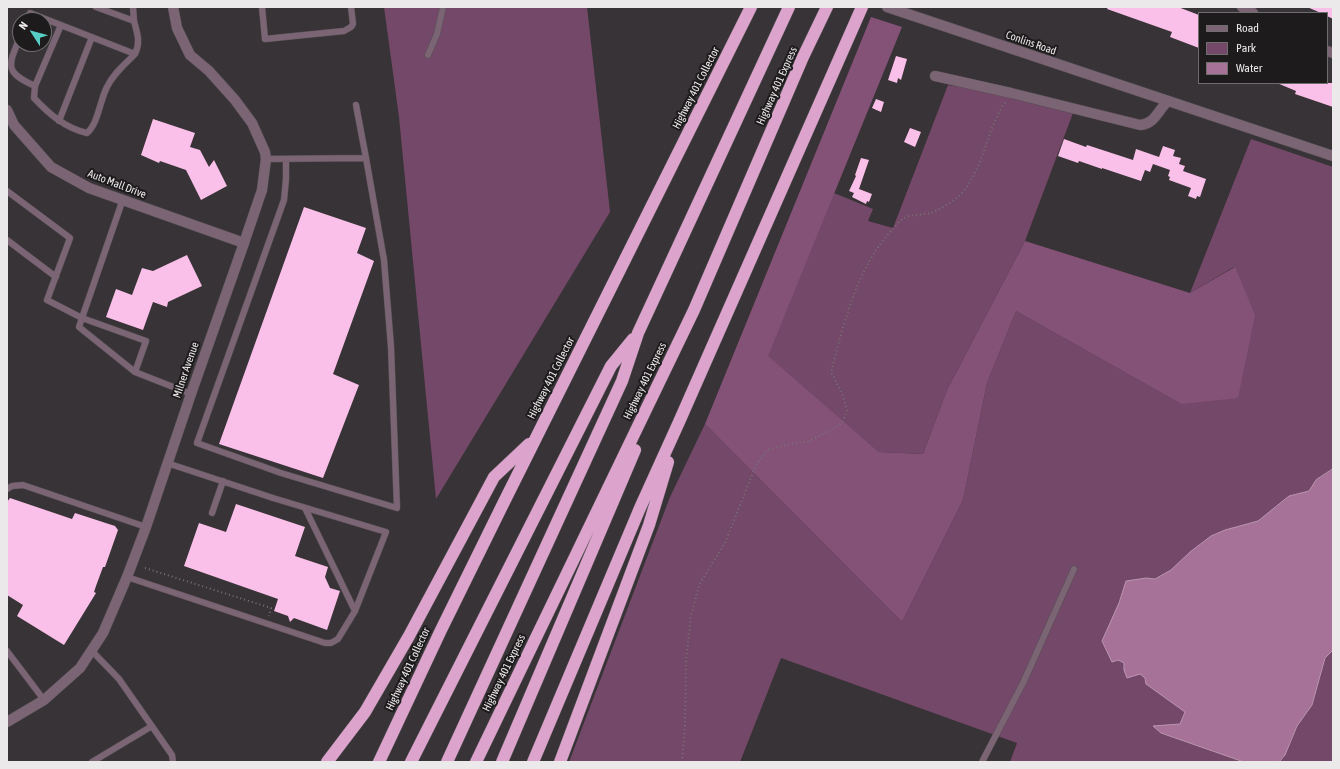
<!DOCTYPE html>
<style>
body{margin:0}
#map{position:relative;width:1340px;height:769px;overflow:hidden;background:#383336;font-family:"Asap Condensed",sans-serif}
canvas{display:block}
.frame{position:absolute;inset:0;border:8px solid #ece9eb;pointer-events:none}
.legend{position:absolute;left:1198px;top:12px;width:130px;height:72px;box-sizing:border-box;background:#1e1b1d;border:1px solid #706d6f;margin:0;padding:5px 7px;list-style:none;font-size:12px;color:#ece9eb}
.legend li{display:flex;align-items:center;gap:8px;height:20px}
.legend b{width:20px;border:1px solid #706d6f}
.north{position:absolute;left:12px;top:12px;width:40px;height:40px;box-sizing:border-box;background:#1e1b1d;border:1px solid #706d6f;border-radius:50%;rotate:306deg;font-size:11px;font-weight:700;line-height:16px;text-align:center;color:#ece9eb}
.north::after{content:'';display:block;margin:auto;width:14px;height:18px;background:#56cec4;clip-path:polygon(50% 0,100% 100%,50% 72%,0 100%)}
</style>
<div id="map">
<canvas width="1340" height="769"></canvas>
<div class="frame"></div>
<ul class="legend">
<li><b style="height:5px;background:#7b6474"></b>Road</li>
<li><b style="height:11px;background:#744868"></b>Park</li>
<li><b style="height:11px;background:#a77298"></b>Water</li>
</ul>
<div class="north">N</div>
</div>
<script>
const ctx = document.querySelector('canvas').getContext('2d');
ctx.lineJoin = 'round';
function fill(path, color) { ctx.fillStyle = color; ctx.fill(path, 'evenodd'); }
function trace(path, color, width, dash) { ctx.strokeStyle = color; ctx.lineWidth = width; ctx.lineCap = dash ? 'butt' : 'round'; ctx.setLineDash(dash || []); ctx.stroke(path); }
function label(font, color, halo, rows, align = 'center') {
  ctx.font = font + ' "Asap Condensed",sans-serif'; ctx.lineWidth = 4; ctx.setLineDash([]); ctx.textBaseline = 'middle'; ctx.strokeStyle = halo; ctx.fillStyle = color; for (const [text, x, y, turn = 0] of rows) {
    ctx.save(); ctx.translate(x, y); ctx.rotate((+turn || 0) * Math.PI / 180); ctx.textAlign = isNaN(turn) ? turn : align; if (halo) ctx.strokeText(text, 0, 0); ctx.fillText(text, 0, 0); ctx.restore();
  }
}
fill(new Path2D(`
 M 384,7 L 587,7 L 610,212 L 436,499 L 399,117 Z
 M 948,85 L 991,92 L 1073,113 L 1025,241 L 947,390 L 923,454 L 879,452 L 767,356 L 834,193 L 873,209 L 868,221 L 893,228 Z
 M 1251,139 L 1333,167 L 1333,469 L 1316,480 L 1309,491 L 1289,496 L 1258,521 L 1225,530 L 1211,536 L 1190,552 L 1171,570 L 1155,579 L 1146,578 L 1126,581 L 1119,603 L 1118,660 L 1124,663 L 1124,670 L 1140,674 L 1146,678 L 1146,684 L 1185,712 L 1180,724 L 1154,726 L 1161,733 L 1244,762 L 1010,762 L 1017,743 L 781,658 L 740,762 L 569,762 L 670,497 L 705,424 L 902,622 L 963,500 L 987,383 L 1016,311 L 1181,404 L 1234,267 L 1190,293 Z
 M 1333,650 L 1333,762 L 1279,762 L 1285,755 L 1297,726 L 1312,705 L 1325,658 Z`), '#744868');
fill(new Path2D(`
 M 871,17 L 902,27 L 768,356 L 879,452 L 923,454 L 947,390 L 1025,241 L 1190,293 L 1235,267 L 1255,315 L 1238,398 L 1181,404 L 1016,311 L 987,383 L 963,500 L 902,622 L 705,424 Z`), '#855277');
const water = new Path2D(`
 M 1333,469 L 1333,650 L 1325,658 L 1312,705 L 1297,726 L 1285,755 L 1279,762 L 1244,762 L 1161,733 L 1153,726 L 1180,724 L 1185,712 L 1146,684 L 1145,678 L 1140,674 L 1127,678 L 1124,670 L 1124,663 L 1118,660 L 1112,662 L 1102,641 L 1119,603 L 1126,581 L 1146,578 L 1155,579 L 1171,570 L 1190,552 L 1211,536 L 1225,530 L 1258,521 L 1289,496 L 1309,491 L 1316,480 Z`);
fill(water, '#a77298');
trace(water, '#bc96b1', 1);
fill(new Path2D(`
 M 1108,7 L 1178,7 L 1199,15 L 1199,48 L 1170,37 L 1172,32 L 1107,9 Z
 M 1307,7 L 1333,7 L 1333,19 L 1327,16 L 1327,13 L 1321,13 Z
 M 896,56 L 907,59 L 901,80 L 898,78 L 897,83 L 888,80 Z
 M 1277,83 L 1333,83 L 1333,107 L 1295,94 L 1296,91 Z
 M 876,99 L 884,102 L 881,112 L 872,108 Z
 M 153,119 L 195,133 L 190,147 L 200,150 L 209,167 L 214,160 L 227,186 L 201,200 L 186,170 L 160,161 L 159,163 L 141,155 Z
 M 910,128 L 921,132 L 915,147 L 904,142 Z
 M 1064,139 L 1086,147 L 1087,145 L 1133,160 L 1136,149 L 1159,157 L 1163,146 L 1175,150 L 1173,156 L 1181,158 L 1179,164 L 1185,166 L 1183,171 L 1206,179 L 1200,197 L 1197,196 L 1196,199 L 1188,196 L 1191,188 L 1169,180 L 1170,177 L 1168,176 L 1170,170 L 1153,164 L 1150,172 L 1145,170 L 1141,181 L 1102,168 L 1102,169 L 1079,161 L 1078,163 L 1058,156 Z
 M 861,158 L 869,160 L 859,189 L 872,194 L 869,202 L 867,201 L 866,204 L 852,197 L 854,193 L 849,191 L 856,176 L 855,175 Z
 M 304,207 L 366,228 L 357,253 L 374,261 L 333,374 L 359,385 L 323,478 L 219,444 Z
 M 187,255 L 202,286 L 168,302 L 167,307 L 153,302 L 143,330 L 106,317 L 116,289 L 132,295 L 142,268 L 153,271 Z
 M 10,498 L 72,519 L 75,513 L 115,526 L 118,530 L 105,567 L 103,567 L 96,586 L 94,592 L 96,593 L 64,645 L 17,616 L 23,605 L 7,595 L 7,502 Z
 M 236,504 L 305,527 L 295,556 L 328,567 L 325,577 L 330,588 L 340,591 L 327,630 L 294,618 L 290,622 L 288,616 L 274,611 L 278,599 L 184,566 L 199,523 L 226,532 Z`), '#fac0e9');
const service = new Path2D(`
 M 133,7 L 134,21
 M 262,7 L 265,39 L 344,31 L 351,27 L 353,24 L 351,7
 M 27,20 L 30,13 L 135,54 C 141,42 137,33 134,21 L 96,7
 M 20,37 C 8,66 4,72 35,86 L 34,98 C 49,114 65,128 87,133 C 98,124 100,100 107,87 C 113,74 125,64 135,54
 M 428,55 L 437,34 L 443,7
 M 35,86 L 61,25
 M 59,121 L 92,37
 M 266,159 L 366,158 L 356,105
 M 286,159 L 286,179 L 284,200 L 197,443 L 281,473 L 397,508 L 391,347 L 384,260 L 366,158
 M 7,191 L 70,238 L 47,300 L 82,318 L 146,341 L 135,372 L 79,327 L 82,318 L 123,199
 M 7,240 L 56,277
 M 135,372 L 191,394
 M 7,489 L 12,486 L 23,485 L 146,527
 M 305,508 L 355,611
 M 212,513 L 223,481
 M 127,577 L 325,643 L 331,643 L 338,639 L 355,611 L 386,532 L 273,498 L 167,463
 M 7,651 L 44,700
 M 92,651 L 119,679 L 172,755 L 173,762
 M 92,762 L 152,726
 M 982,762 L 1024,681 L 1074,569`);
const minor = new Path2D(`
 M 1242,7 L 1253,13
 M 1327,51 L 1333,53
 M 935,76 L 1011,93 L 1140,125 C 1155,124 1158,110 1168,101
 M 7,110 L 14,125 L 51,167 L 89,188 L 244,243`);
const tertiary = new Path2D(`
 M 887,7 L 1333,156
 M 7,722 L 44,700 L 80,668 L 103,633 L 127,577 L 146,527 L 191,394 L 244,243 L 262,190 L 266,159 L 265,152 L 252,123 L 235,100 L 209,71 L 190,55 L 177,28 L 173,7`);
const motorway = new Path2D(`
 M 327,762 L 365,712 L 409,636 L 494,477 L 529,444
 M 379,762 L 441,630 L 503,504 L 751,7
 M 411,762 L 611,366 L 633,339
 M 447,762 L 622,381 L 638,333 L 789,7
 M 476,762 L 694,310 L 803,57 L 827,7
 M 502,762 L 635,450
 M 533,762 L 640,508 L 679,422 L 862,7
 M 560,762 L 649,525 L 668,462`);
trace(service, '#555053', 7);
trace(minor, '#555053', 11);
trace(tertiary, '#555053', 11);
trace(motorway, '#555053', 13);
trace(new Path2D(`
 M 145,568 L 271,608 L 269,616
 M 682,762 L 685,726 L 686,660 L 691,615 L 700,583 L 725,543 L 756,465 L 767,450 L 785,445 L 809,441 L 829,431 L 842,423 L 847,411 L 842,393 L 831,372 C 844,323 857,266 893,229 C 896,226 900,220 904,218 C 911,214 923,215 931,213 C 937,211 954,201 959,196 C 985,169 985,131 1006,101`), '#767275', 2, [1, 3]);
trace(service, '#7b6474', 6);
trace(minor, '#7b6474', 10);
trace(tertiary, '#7b6474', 10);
trace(motorway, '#dca4cc', 12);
label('11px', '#ece9eb', '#1e1b1d', [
 ["Conlins Road",1031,43,19],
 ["Highway 401 Express",777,86,-66],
 ["Highway 401 Collector",696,88,-63],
 ["Auto Mall Drive",117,184,21],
 ["Milner Avenue",186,370,-71],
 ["Highway 401 Collector",551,378,-63],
 ["Highway 401 Express",645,381,-64],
 ["Highway 401 Collector",408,669,-65],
 ["Highway 401 Express",504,673,-64]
]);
</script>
